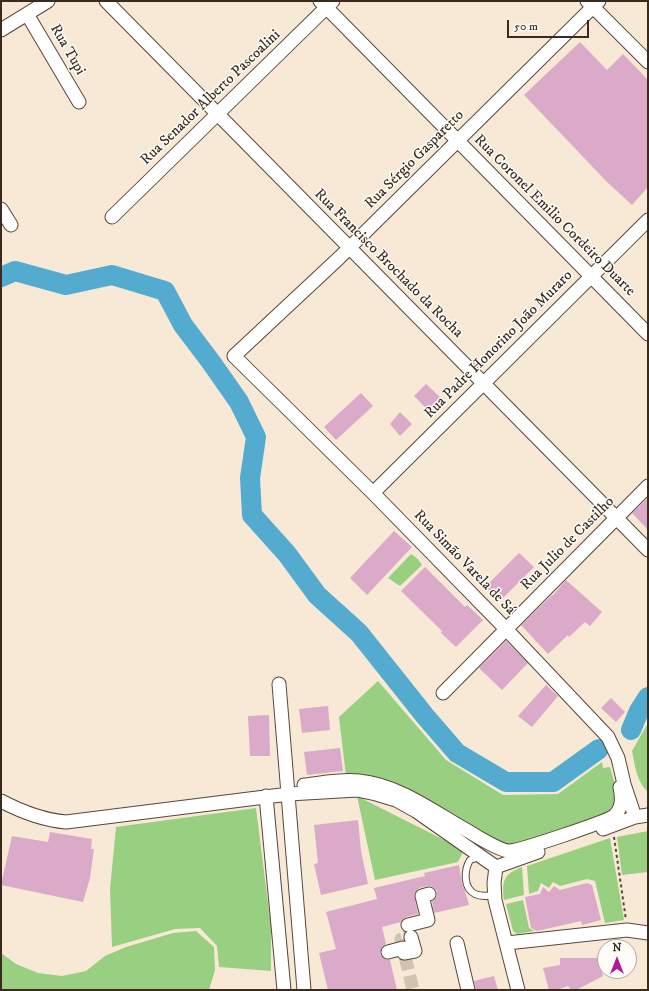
<!DOCTYPE html>
<meta charset="utf-8">
<style>
body{margin:0}
#map{position:relative;width:649px;height:991px;overflow:hidden;background:#f7e9d5;font-family:"IM FELL DW Pica",serif}
canvas{display:block}
.frame{position:absolute;inset:0;border:2px solid #3b2a1e;pointer-events:none}
.north{position:absolute;left:597px;top:939px;width:40px;height:40px;box-sizing:border-box;background:#fdfcf7;border:1px solid #afa8a0;border-radius:50%;rotate:0deg;font-size:11px;font-weight:700;line-height:16px;text-align:center;color:#3b2a1e}
.north::after{content:'';display:block;margin:auto;width:14px;height:18px;background:#b5179e;clip-path:polygon(50% 0,100% 100%,50% 72%,0 100%)}
.scale{position:absolute;left:507px;top:20px;width:82px;height:18px;box-sizing:border-box;border:2px solid #3b2a1e;border-top:0;padding-left:5px;font-size:12px;line-height:14px;white-space:nowrap;color:#3b2a1e;-webkit-text-stroke:3px #fdfcf7;paint-order:stroke}
</style>
<div id="map">
<canvas width="649" height="991"></canvas>
<div class="frame"></div>
<div class="north">N</div>
<div class="scale">50 m</div>
</div>
<script>
const ctx = document.querySelector('canvas').getContext('2d');
ctx.lineJoin = 'round';
function fill(path, color) { ctx.fillStyle = color; ctx.fill(path, 'evenodd'); }
function trace(path, color, width, dash) { ctx.strokeStyle = color; ctx.lineWidth = width; ctx.lineCap = dash ? 'butt' : 'round'; ctx.setLineDash(dash || []); ctx.stroke(path); }
function label(font, color, halo, rows, align = 'center') {
  ctx.font = font + ' "IM FELL DW Pica",serif'; ctx.lineWidth = 3; ctx.setLineDash([]); ctx.textBaseline = 'middle'; ctx.strokeStyle = halo; ctx.fillStyle = color; for (const [text, x, y, turn = 0] of rows) {
    ctx.save(); ctx.translate(x, y); ctx.rotate((+turn || 0) * Math.PI / 180); ctx.textAlign = isNaN(turn) ? turn : align; if (halo) ctx.strokeText(text, 0, 0); ctx.fillText(text, 0, 0); ctx.restore();
  }
}
fill(new Path2D(`
 M 411,554 L 418,559 L 422,565 L 400,586 L 388,578 Z
 M 378,681 L 446,760 L 503,795 L 558,794 L 602,762 L 603,768 L 610,767 L 616,788 L 618,804 L 611,814 L 507,847 L 485,837 L 411,790 L 372,777 L 346,776 L 339,717 Z
 M 648,723 L 648,792 C 636,781 635,765 632,751 Z
 M 357,796 L 464,850 L 458,862 L 375,880 Z
 M 256,808 L 271,927 L 271,971 L 219,967 L 217,946 L 200,928 L 175,929 L 112,947 L 110,889 L 116,827 Z
 M 648,831 L 648,872 L 622,875 L 617,837 Z
 M 610,838 L 624,920 L 605,923 L 595,881 L 587,879 L 560,886 L 553,882 L 549,888 L 541,883 L 538,891 L 529,894 L 527,866 Z
 M 522,867 L 524,895 L 504,900 C 502,881 503,874 522,867 Z
 M 523,900 L 529,928 L 534,931 L 517,934 L 513,931 L 506,904 Z
 M 196,931 L 214,947 L 215,970 L 209,990 L 1,990 L 1,953 L 16,964 L 38,973 L 62,976 L 86,971 L 105,956 L 126,947 L 173,933 Z`), '#99cf81');
trace(new Path2D(`
 M 1,277 L 15,271 L 66,285 L 112,275 L 165,291 L 183,325 L 211,362 L 239,402 L 256,437 L 250,478 L 252,515 L 287,554 L 317,595 L 359,633 L 425,716 L 457,753 L 506,782 L 553,782 L 599,749
 M 631,730 L 639,711 L 648,697`), '#53abd0', 20);
fill(new Path2D(`
 M 580,42 L 607,70 L 623,54 L 648,80 L 648,187 L 632,205 L 607,182 L 524,95 Z
 M 426,384 L 440,397 L 428,410 L 414,396 Z
 M 361,393 L 373,406 L 336,440 L 324,427 Z
 M 400,412 L 412,424 L 400,436 L 390,424 Z
 M 647,499 L 648,500 L 648,530 L 632,513 Z
 M 394,531 L 412,547 L 367,595 L 350,578 Z
 M 519,553 L 534,567 L 500,601 L 485,587 Z
 M 425,567 L 465,607 L 467,605 L 483,620 L 456,647 L 441,633 L 442,631 L 401,591 Z
 M 566,580 L 602,612 L 590,626 L 585,622 L 569,637 L 568,635 L 548,654 L 521,625 L 552,595 L 553,595 Z
 M 506,641 L 528,663 L 502,690 L 479,668 Z
 M 546,685 L 558,696 L 532,727 L 518,716 Z
 M 611,698 L 625,712 L 616,722 L 601,708 Z
 M 328,706 L 330,730 L 302,733 L 299,709 Z
 M 269,715 L 270,756 L 250,756 L 248,716 Z
 M 340,748 L 343,771 L 307,775 L 304,752 Z
 M 358,820 L 361,851 L 368,884 L 321,895 L 314,864 L 318,863 L 314,825 Z
 M 50,832 L 92,839 L 91,849 L 94,849 L 90,878 L 83,902 L 1,885 L 12,836 L 48,842 Z
 M 459,865 L 462,884 L 465,891 L 469,905 L 434,913 L 432,902 L 437,896 L 437,891 L 431,886 L 427,886 L 419,888 L 414,894 L 418,914 L 406,917 L 401,922 L 382,927 L 386,944 L 382,947 L 380,954 L 383,958 L 390,960 L 397,990 L 328,990 L 319,953 L 336,949 L 326,912 L 377,899 L 374,888 L 425,876 L 424,873 Z
 M 587,883 L 592,885 L 601,920 L 582,925 L 581,921 L 537,931 L 531,928 L 525,897 L 540,894 L 543,887 L 549,892 L 554,886 L 560,890 Z
 M 560,958 L 598,958 L 603,976 L 576,990 L 571,990 L 568,986 L 556,990 L 549,990 L 543,968 L 560,965 Z
 M 494,976 L 498,990 L 476,990 L 474,981 Z`), '#dbaac8');
trace(new Path2D(`
 M 409,928 L 411,937 L 401,939 L 413,990`), '#d1c3b0', 13, [13, 6]);
const lane = new Path2D(`
 M 480,857 L 470,860 C 464,870 463,888 475,894 C 481,897 488,896 495,895`);
const street = new Path2D(`
 M 106,1 L 648,550
 M 320,1 L 648,334
 M 587,1 L 648,62
 M 599,1 L 339,258 L 234,356 L 373,493 L 506,629 L 608,737 L 618,758 L 624,784 L 635,817
 M 27,14 L 79,102
 M 1,30 L 48,1
 M 1,209 L 11,225
 M 112,217 L 333,1
 M 373,493 L 648,220
 M 279,684 L 304,990
 M 443,693 L 648,486
 M 304,785 C 322,783 341,779 359,781 C 399,785 434,812 468,831 C 476,836 501,851 509,851 C 519,851 609,821 615,815 C 623,807 622,797 620,787
 M 266,796 L 284,990
 M 1,801 C 22,812 42,820 66,822 L 289,794 L 357,790 L 376,794 L 396,800 L 416,811 L 496,867
 M 603,829 L 635,817 L 648,815
 M 496,867 L 538,852
 M 496,867 L 494,883 L 495,900 L 518,990
 M 408,925 L 428,920 L 422,896 L 429,894
 M 457,943 L 468,990
 M 507,943 L 627,930 L 648,933
 M 388,952 L 403,948
 M 404,953 L 415,951 L 411,937`);
trace(lane, '#574739', 8);
trace(street, '#574739', 15);
trace(new Path2D(`
 M 614,837 L 626,920`), '#574739', 2, [3, 3]);
trace(lane, '#fff', 6);
trace(street, '#fff', 13);
label('15px', '#3b2a1e', '#fdfcf7', [
 ["Rua Tupi",67,50,60],
 ["Rua Senador Alberto Pascoalini",211,98,-44],
 ["Rua Sérgio Gasparetto",415,160,-45],
 ["Rua Coronel Emilio Cordeiro Duarte",554,216,45],
 ["Rua Francisco Brochado da Rocha",388,264,45],
 ["Rua Padre Honorino João Muraro",499,345,-45],
 ["Rua Julio de Castilho",568,544,-45],
 ["Rua Simão Varela de Sá",464,563,46]
]);
</script>
